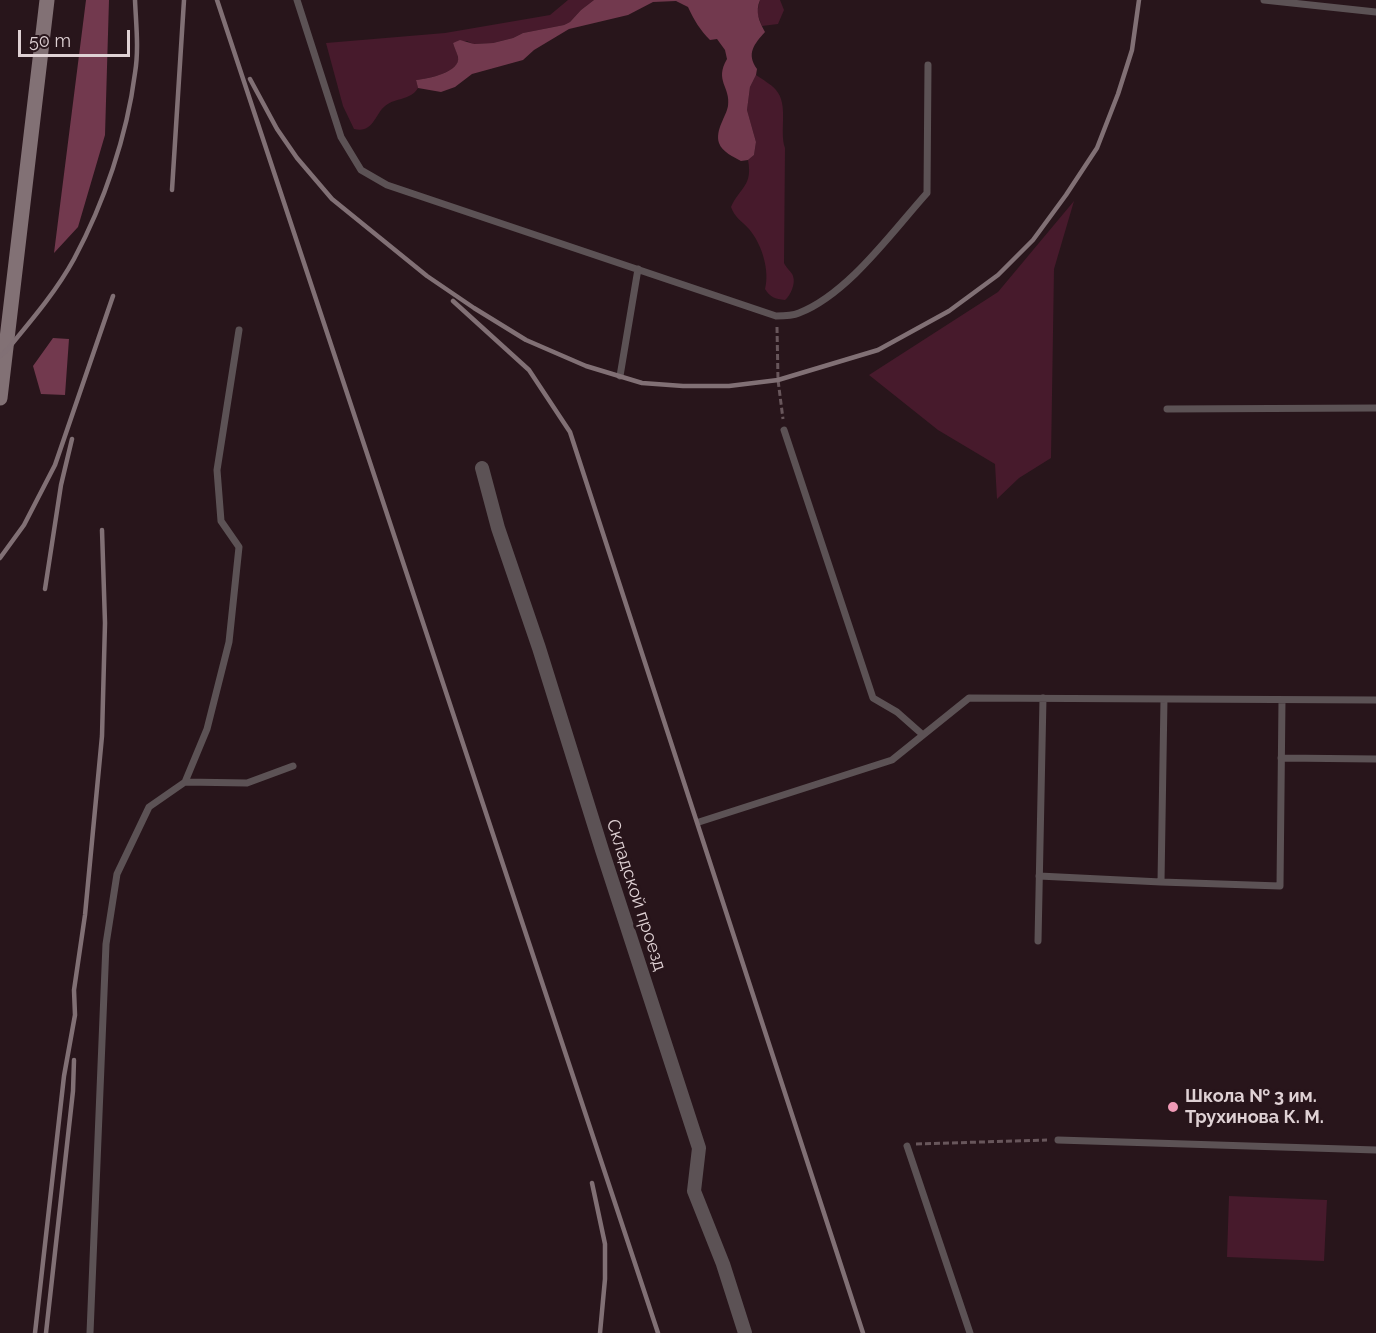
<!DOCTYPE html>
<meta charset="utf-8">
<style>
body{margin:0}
#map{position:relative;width:1376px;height:1333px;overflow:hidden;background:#28151b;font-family:Raleway,sans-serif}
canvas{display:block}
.scale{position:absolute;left:18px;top:30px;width:112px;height:27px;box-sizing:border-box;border:3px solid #dfd1d4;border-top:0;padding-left:8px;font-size:18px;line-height:21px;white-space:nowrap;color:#dfd1d4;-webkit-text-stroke:4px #28151b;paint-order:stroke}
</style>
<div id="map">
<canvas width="1376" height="1333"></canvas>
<div class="scale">50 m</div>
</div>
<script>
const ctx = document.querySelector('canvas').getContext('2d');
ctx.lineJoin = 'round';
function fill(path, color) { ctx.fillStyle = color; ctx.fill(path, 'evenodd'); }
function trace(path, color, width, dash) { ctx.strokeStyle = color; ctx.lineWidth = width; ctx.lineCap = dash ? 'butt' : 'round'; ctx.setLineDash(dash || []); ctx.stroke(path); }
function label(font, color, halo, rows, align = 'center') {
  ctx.font = font + ' Raleway,sans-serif'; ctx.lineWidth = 6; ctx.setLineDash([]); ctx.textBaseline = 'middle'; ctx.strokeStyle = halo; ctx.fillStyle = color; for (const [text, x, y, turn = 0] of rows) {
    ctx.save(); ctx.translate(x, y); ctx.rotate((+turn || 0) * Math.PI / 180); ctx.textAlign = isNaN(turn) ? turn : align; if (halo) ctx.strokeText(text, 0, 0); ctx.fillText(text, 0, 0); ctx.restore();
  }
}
fill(new Path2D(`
 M 568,0 L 594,0 L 581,10 L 570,22 L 564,25 L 523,33 L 513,38 L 493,43 L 473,44 L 467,41 L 453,43 C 455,49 459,56 458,61 C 455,73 427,79 416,80 L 418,88 C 410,101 396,97 385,106 C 375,114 373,134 354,129 L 343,106 L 326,43 L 445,33 L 550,15 Z
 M 760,0 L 780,0 L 784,10 L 778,24 L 762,26 L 757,13 Z
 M 756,75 C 763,80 771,84 776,90 C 789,105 779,131 785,148 L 784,263 C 786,268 792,272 793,276 C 796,284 790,296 785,300 C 775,299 770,297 765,289 C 770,271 762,244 749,229 C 742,221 735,218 731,207 C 740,187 753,186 748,160 L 754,155 L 756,142 L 747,110 L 750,87 Z
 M 1074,201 L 1054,269 L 1051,458 L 1019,478 L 997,499 L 995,464 L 938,430 L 869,375 L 998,292 Z
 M 1229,1196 L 1327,1200 L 1324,1261 L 1227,1257 Z`), '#471a2c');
fill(new Path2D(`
 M 86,0 L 109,0 L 105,135 L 78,227 L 54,253 Z
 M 594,0 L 760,0 C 755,12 759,21 765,32 C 754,44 746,54 757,69 L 756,75 L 750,87 L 747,110 L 756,142 L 754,155 L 748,160 L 741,161 C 734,157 722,152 719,143 C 715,130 726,117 728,106 C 731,87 714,81 727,59 L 725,50 L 717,39 L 710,40 C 700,30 694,20 688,7 L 676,1 L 653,2 L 628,15 L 569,29 L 534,50 L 523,60 L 472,74 L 455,87 L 441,92 L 418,88 L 416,80 C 428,79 461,72 458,57 C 457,53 454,47 453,43 L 460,40 L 474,44 L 493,43 L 513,38 L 523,33 L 564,25 L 570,22 L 581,10 Z
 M 53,338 L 69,339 L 65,395 L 41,394 L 33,366 Z`), '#72394e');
trace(new Path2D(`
 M 777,327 L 778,380 L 783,419
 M 916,1144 L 1047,1140`), '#68565b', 3, [6, 3]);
trace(new Path2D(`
 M 297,0 L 341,137 L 361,170 L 387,185 L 776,316 C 784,316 792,316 799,313 C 848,294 892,232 927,193 L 928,65
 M 1264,0 L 1376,12
 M 620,376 L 638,269
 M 1167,409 L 1376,408
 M 784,430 L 873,698 L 897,712 L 923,735
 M 1164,699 L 1161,882 L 1280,886 L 1282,700
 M 1281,758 L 1376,759
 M 185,782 L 207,729 L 229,642 L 239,547 L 221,521 L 217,470 L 239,330
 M 699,822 L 892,760 L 969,698 L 1376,700
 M 1039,876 L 1161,882
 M 1038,941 L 1043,698
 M 1058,1140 L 1376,1150
 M 907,1146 L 970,1333
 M 90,1333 L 106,944 L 117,874 L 149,807 L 185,782 L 247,783 L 293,766`), '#5c5255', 7);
trace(new Path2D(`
 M 482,468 L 498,528 L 539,648 L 602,850 L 699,1148 L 694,1191 L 723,1264 L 745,1333`), '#5c5255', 14);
trace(new Path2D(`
 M 0,398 L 47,0`), '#827175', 15);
trace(new Path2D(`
 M 217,0 L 658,1333
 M 250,79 L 277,129 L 297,158 L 332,199 L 427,276 L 474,308 L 526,340 L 586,366 L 642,383 L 683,386 L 729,386 L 778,380 L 878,350 L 949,311 L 998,275 L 1033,240 L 1066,195 L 1097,148 L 1118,94 L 1132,50 L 1139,0
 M 172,190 L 184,0
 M 453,301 L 529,370 L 570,432 L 863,1333
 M 0,356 L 6,351 C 30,322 56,292 74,259 C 104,203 127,136 135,73 C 139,49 136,24 135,0
 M 0,558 L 24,525 L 55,465 L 113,296
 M 45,589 L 61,485 L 72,439
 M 592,1183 L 605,1244 L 605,1279 L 600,1333
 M 35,1333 L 64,1076 L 75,1015 L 74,990 L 85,915 L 102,736 L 105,623 L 102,530
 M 46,1333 L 73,1091 L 74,1060`), '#817075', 4.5);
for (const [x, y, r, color] of [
 [1173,1107,6,"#f09ab6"]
]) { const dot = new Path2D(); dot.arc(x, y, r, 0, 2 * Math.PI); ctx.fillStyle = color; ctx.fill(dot); trace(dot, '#28151b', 2); }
label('18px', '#dfd1d4', '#28151b', [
 ["Складской проезд",636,895,72]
]);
label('bold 18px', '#dfd1d4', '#28151b', [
 ["Школа № 3 им.",1185,1097],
 ["Трухинова К. М.",1185,1118]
], 'left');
</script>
